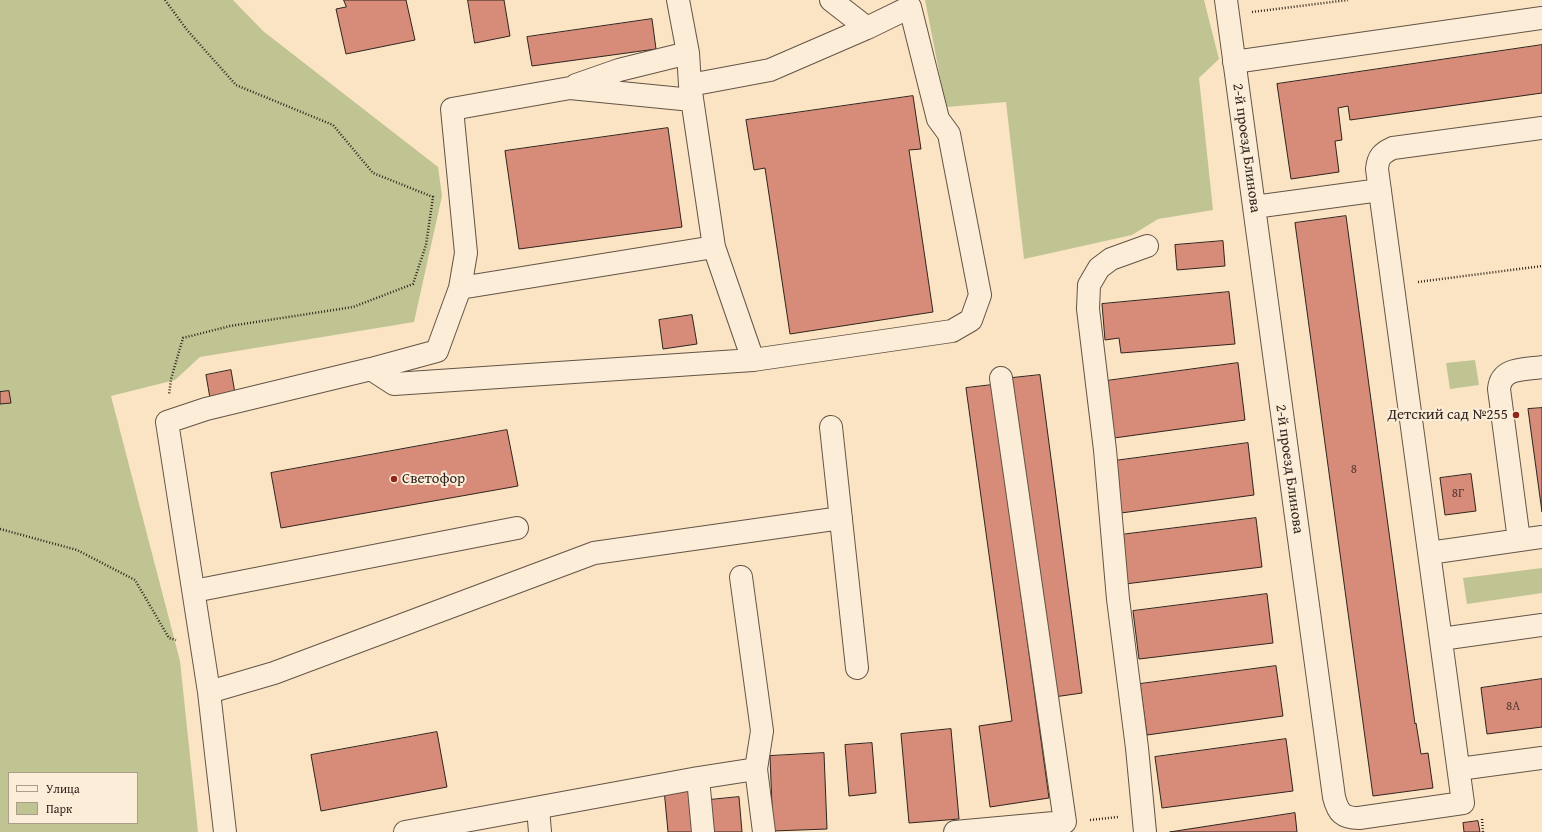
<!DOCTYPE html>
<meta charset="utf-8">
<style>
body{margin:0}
#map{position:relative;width:1542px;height:832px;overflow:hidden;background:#fbe4c3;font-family:"Gentium Book Plus",serif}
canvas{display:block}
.legend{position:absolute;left:8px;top:772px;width:130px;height:52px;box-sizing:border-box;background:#fcedd8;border:1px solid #aa9d8e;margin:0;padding:5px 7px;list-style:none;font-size:12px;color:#30241e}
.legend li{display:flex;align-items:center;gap:8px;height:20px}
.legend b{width:20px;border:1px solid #aa9d8e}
</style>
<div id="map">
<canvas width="1542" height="832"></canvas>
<ul class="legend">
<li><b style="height:5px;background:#fcedd8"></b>Улица</li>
<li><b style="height:11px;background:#c0c493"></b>Парк</li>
</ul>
</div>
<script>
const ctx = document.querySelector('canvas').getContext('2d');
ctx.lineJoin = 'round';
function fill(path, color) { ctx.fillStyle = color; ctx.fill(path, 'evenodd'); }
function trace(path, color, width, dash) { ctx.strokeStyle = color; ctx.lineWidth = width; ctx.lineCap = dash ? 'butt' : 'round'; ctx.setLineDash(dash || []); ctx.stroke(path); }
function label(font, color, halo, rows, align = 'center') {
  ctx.font = font + ' "Gentium Book Plus",serif'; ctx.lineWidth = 4; ctx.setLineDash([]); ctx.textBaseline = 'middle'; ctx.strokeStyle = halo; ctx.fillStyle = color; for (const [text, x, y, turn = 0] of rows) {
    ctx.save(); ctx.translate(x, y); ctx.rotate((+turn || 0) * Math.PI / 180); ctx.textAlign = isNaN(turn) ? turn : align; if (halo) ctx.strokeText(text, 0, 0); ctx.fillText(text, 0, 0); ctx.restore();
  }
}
fill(new Path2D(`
 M 0,0 L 233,0 L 263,31 L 438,167 L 442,196 L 414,322 L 200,357 L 175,380 L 111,396 L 180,661 L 198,832 L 0,832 ZM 9,773 L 137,773 L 137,823 L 9,823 Z
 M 925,0 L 1204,0 L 1219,59 L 1199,78 L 1213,210 L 1158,219 L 1132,235 L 1024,259 L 1006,102 L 946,107 Z
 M 1475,360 L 1479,385 L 1450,389 L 1446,363 Z
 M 1542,568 L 1542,593 L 1467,604 L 1463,578 Z`), '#c0c493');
const building = new Path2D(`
 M 344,0 L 406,0 L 415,40 L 346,54 L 336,9 L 346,7 Z
 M 468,0 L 504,0 L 510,36 L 475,43 Z
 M 652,19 L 656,49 L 532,66 L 527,37 Z
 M 1542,45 L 1542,93 L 1350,120 L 1348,106 L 1338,108 L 1342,140 L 1335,141 L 1339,172 L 1291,179 L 1277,84 Z
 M 913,96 L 921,149 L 909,150 L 933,312 L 790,334 L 765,168 L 754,170 L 746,120 Z
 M 668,128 L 682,227 L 519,249 L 505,151 Z
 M 1346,216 L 1415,724 L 1416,723 L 1421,754 L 1428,753 L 1433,788 L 1373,796 L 1295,223 Z
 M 1223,241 L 1225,266 L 1177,270 L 1175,245 Z
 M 1229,292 L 1235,344 L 1121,353 L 1119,338 L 1105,340 L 1102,304 Z
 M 692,315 L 697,344 L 663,349 L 659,320 Z
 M 1238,363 L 1245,420 L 1114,438 L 1106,381 Z
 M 231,370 L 236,399 L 211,404 L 206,375 Z
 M 1040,375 L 1082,693 L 1054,697 L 1012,378 Z
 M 992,385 L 1049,798 L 990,807 L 979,726 L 1012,721 L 966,388 Z
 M 9,391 L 11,403 L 0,404 L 0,392 Z
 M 1542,408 L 1542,512 L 1528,409 Z
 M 507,430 L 518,486 L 281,528 L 271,473 Z
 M 1248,443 L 1254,495 L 1121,513 L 1114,461 Z
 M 1471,474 L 1476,511 L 1445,515 L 1440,478 Z
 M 1256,518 L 1262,567 L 1125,584 L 1120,535 Z
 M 1267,594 L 1273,643 L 1139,659 L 1133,611 Z
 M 1276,666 L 1283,716 L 1147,735 L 1140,684 Z
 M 1542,679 L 1542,727 L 1487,734 L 1481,688 Z
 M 951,729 L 959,819 L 909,823 L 901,734 Z
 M 437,732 L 447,787 L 321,811 L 311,755 Z
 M 1286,739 L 1293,791 L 1162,808 L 1155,757 Z
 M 872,743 L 876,793 L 849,796 L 845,745 Z
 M 824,753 L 827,829 L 773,831 L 770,756 Z
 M 688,787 L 692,832 L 668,832 L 664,789 Z
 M 739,797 L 742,832 L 713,832 L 709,800 Z
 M 1295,813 L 1297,832 L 1170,832 Z
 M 1478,821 L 1480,832 L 1464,832 L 1463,823 Z`);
fill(building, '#d78c79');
trace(building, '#30241e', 1);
const minor = new Path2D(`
 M 1226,0 L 1334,797 C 1338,813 1343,818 1359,818 L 1463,803 L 1377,169 C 1378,157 1382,153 1393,148 L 1542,128
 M 1234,62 L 1542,18
 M 576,85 L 619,70 L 688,53
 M 690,85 L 770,70 L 867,28
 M 1254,207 L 1380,190
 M 460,288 L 466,253 L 452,109 L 570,88 L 692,100
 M 753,360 L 952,331 L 971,320 L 980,295 L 949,134 L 938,119 L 910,7 L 867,28 L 831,0
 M 371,369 L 437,351 L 460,288 L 714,247
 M 831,427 L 857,668
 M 1519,540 L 1499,389 C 1501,367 1524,370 1542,367
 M 1429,553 L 1542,537
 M 741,577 L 762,731 L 756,769 L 764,832
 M 194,591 L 517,528
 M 1441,639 L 1542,625
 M 209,692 L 274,673 L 594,553 L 841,518
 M 1459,769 L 1542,758
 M 538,808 L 540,832
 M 225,832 L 209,692 L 167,422 L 206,409 L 371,369 L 394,384 L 753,360 L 714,247 L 690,85 L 688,53 L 678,0
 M 405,832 L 698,778
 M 703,832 L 698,778 L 756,769
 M 955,832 L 1065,822 L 1001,378
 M 1145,832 L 1137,748 L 1118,599 L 1105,450 L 1088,309 L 1089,285 L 1099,268 L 1111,259 L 1147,246`);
trace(minor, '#635447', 24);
trace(new Path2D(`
 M 165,0 L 187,30 L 236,85 L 333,125 L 373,173 L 433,197 L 426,245 L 413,284 L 353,307 L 230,326 L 183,338 L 171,379 L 169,395
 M 1252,12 L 1348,0
 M 1418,282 L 1542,266
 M 0,529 L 77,550 L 135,580 L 169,638 L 176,640
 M 1482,819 L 1483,832
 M 1090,820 L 1118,817`), '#30241e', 2.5, [1, 2]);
trace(minor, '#fcedd8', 22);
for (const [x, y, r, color] of [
 [1516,415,4,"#8f2418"],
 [394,479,4,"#8f2418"]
]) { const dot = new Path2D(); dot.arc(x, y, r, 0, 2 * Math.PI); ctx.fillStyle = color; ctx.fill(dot); trace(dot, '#fcedd8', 1.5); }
label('13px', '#5a3e35', null, [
 ["8",1354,470],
 ["8Г",1458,494],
 ["8А",1513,707]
]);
label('15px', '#30241e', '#fcedd8', [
 ["2-й проезд Блинова",1246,148,82],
 ["2-й проезд Блинова",1289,469,82]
]);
label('15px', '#30241e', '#fcedd8', [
 ["Детский сад №255",1508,415],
 ["Светофор",402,479,"left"]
], 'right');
</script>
